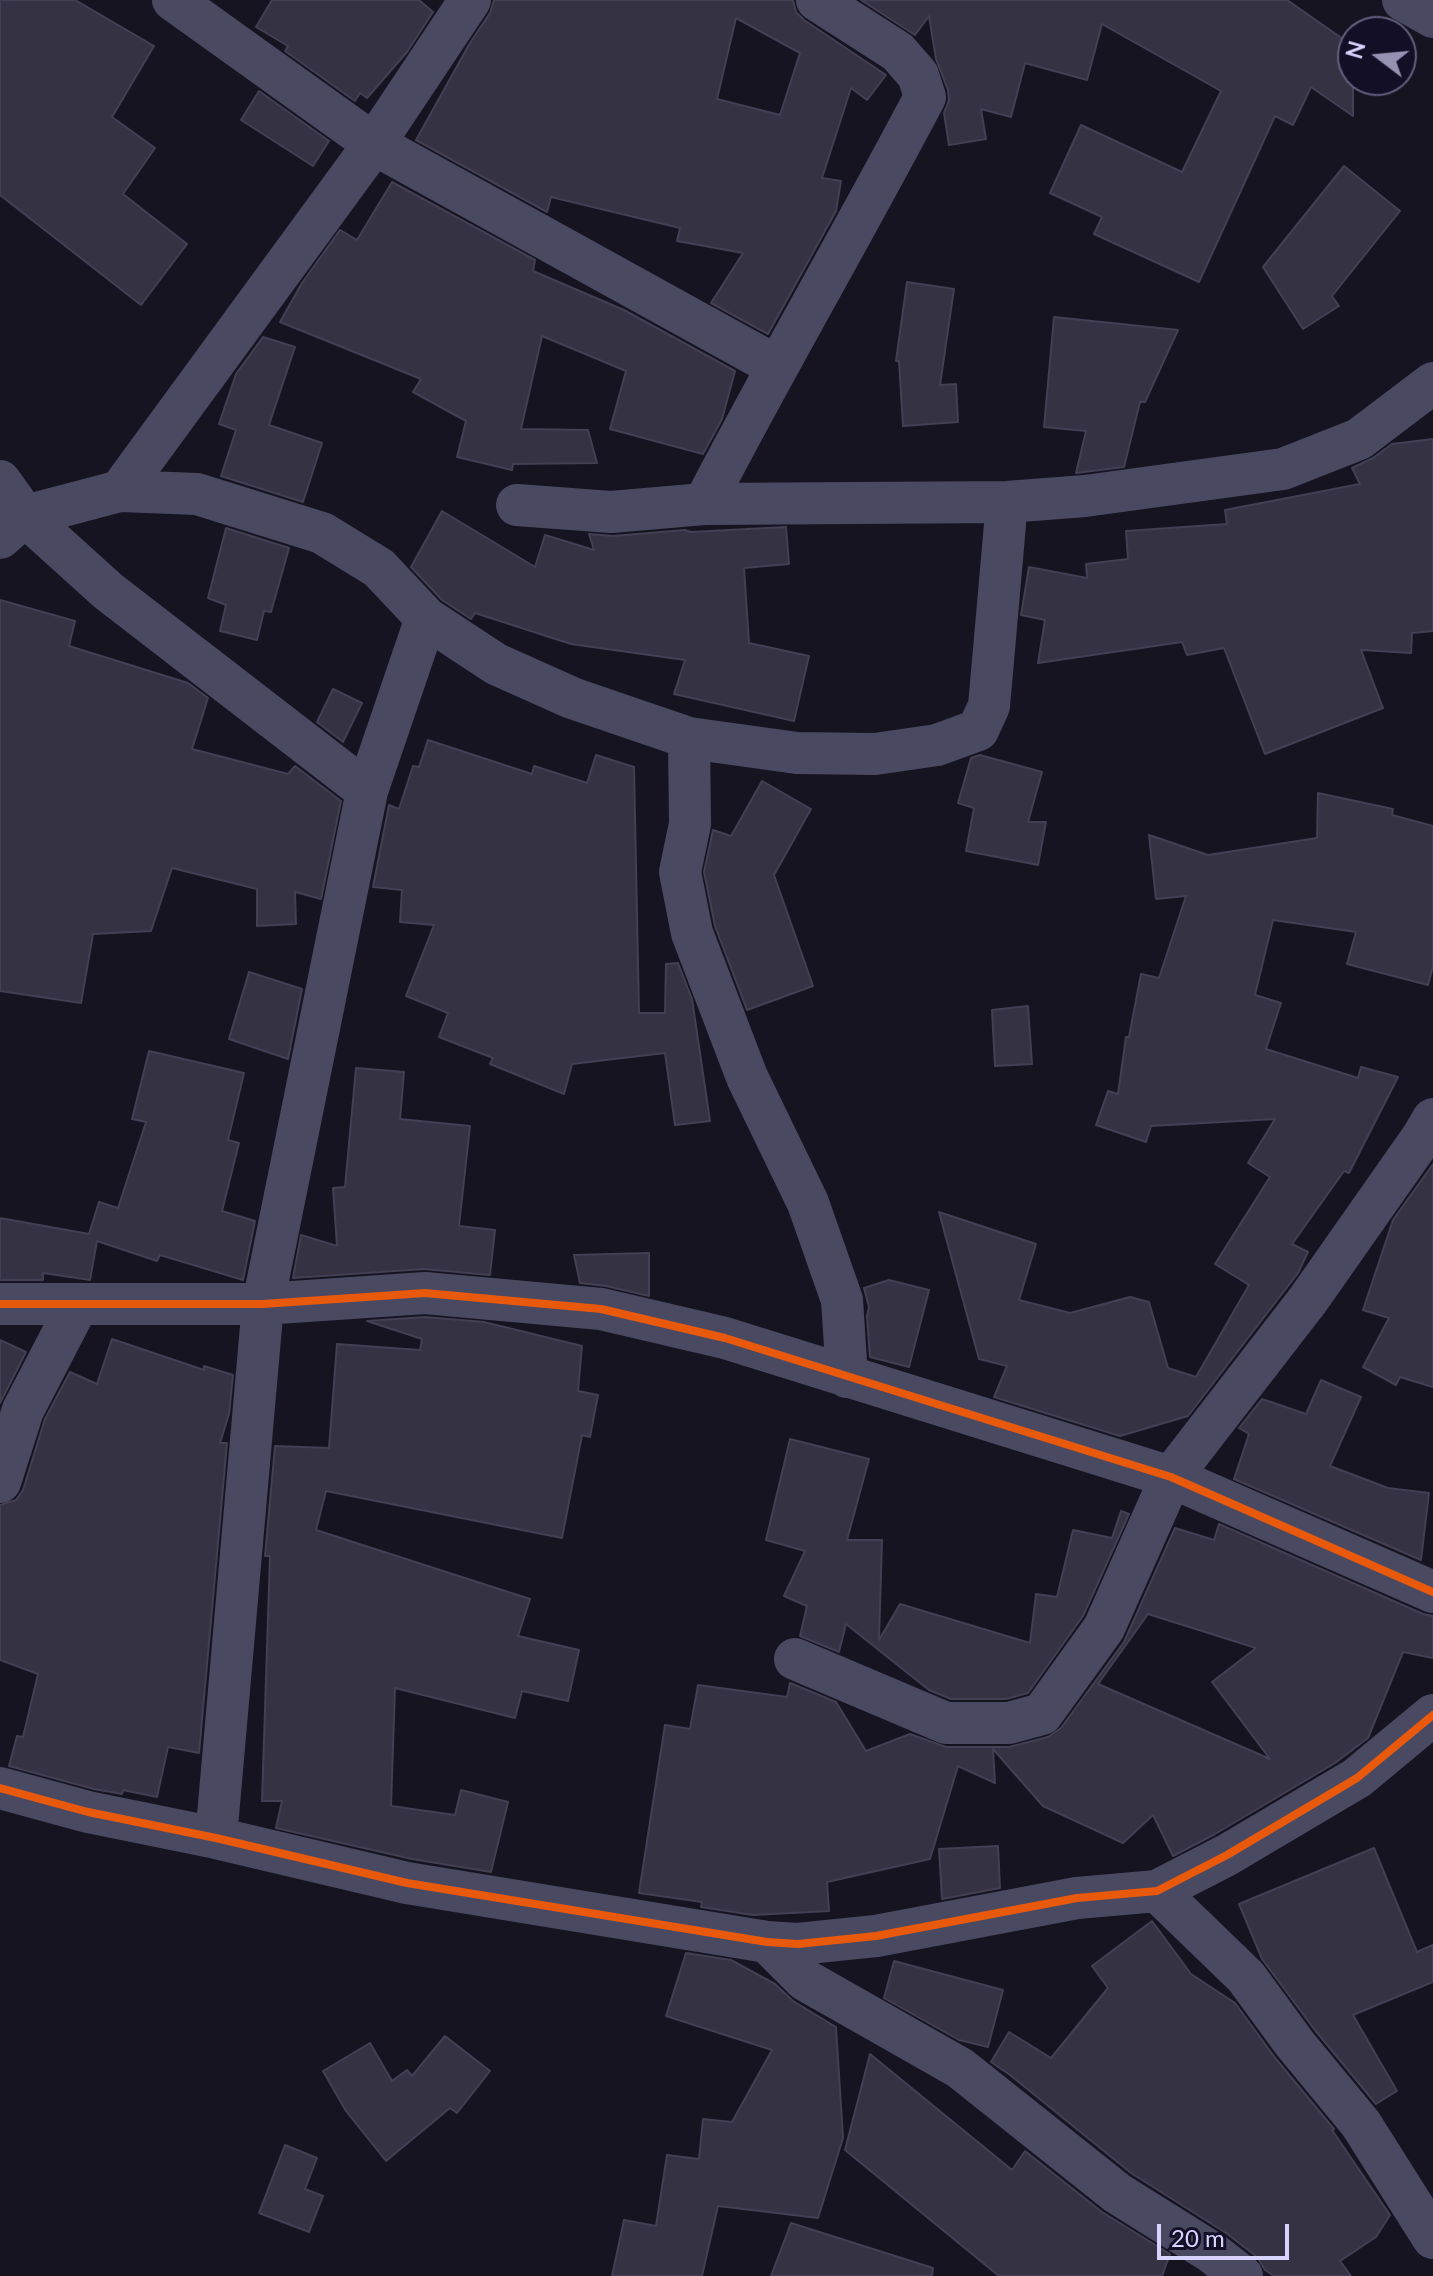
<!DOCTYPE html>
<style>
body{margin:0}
#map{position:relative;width:1433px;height:2276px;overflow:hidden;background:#161421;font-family:Lato,sans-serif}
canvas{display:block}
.north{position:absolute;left:1337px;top:16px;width:80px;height:80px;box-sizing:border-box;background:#130f26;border:2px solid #625e7d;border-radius:50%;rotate:286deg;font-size:22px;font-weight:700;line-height:32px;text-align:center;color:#d9d4ff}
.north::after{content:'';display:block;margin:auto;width:28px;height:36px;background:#9591b1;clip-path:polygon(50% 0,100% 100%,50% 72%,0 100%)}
.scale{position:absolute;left:1157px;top:2224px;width:132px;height:36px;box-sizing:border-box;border:4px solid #d9d4ff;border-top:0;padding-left:10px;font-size:24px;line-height:28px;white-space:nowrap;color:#d9d4ff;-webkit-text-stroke:6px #130f26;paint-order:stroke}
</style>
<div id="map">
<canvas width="1433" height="2276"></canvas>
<div class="north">N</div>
<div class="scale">20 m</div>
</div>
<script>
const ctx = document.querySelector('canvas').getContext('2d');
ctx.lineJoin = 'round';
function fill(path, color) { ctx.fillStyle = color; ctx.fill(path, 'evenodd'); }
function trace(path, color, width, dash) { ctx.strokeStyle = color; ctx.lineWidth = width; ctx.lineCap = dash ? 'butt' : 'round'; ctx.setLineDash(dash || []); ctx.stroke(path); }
const building = new Path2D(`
 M 0,0 L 75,0 L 154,46 L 112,117 L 155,148 L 123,194 L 187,244 L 141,305 L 0,195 Z
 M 272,0 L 419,0 L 433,12 L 407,52 L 367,98 L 360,93 L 355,101 L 285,51 L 288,46 L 256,27 Z
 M 494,0 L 793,0 L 796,12 L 804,20 L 886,75 L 867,100 L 851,88 L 822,178 L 841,181 L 836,211 L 768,334 L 711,303 L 743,253 L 677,241 L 680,228 L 551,197 L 547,212 L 416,140 L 470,43 L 490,13 ZM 736,18 L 800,53 L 780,115 L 717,99 Z
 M 861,0 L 1287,0 L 1353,46 L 1353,116 L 1311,87 L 1293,125 L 1275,116 L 1199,282 L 1094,234 L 1102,217 L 1050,193 L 1081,125 L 1182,172 L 1221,91 L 1102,24 L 1087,80 L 1025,63 L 1011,117 L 981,109 L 986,139 L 949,145 L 944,113 L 949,100 L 948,90 L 936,59 L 929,16 L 915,35 Z
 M 259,91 L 329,141 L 313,166 L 241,120 Z
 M 1344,166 L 1400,211 L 1332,296 L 1339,306 L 1303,329 L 1263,267 Z
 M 392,182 L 535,260 L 533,271 L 624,310 L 735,371 L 722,419 L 703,454 L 610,429 L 626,371 L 542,336 L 521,429 L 588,430 L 597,463 L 513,464 L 512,470 L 457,457 L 466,421 L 413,392 L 421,379 L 280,322 L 302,283 L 340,230 L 357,240 Z
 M 907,282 L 954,289 L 940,385 L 956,384 L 958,422 L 903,426 L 899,361 L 896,361 Z
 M 1054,317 L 1178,330 L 1145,402 L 1140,402 L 1124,467 L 1076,473 L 1086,431 L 1044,427 Z
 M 263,337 L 295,347 L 269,425 L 322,443 L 303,502 L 221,476 L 236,430 L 219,424 L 236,374 Z
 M 1433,439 L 1433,631 L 1412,633 L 1411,653 L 1361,650 L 1383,708 L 1265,754 L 1224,648 L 1187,655 L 1182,642 L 1038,663 L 1045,620 L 1021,615 L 1029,567 L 1087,578 L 1086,564 L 1128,559 L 1126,531 L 1227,524 L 1225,510 L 1360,484 L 1352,468 L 1373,458 L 1392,444 Z
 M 442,511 L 535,567 L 545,535 L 594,550 L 589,534 L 613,536 L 685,530 L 691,532 L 786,527 L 789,564 L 744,568 L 749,643 L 809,656 L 794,721 L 674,694 L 685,660 L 571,644 L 475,613 L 471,619 L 442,600 L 411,567 Z
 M 226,528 L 289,548 L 271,612 L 264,611 L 257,640 L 220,631 L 226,605 L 208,598 Z
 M 0,600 L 75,621 L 69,646 L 188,683 L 208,698 L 192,749 L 288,774 L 295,766 L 341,801 L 321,899 L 295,892 L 296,924 L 257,926 L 257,889 L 172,868 L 151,931 L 93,934 L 81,1003 L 0,991 Z
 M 333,689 L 362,703 L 343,742 L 317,722 Z
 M 428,740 L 532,774 L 534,766 L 587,783 L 596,755 L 634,767 L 639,1013 L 665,1013 L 666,964 L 678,963 L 692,999 L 710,1121 L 675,1125 L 665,1053 L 572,1064 L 564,1094 L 490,1064 L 493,1058 L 439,1037 L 448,1013 L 406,996 L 434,925 L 400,922 L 402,890 L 373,887 L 389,805 L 399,809 L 413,766 L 419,767 Z
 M 980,755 L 1042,772 L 1028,822 L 1046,822 L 1038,865 L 966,851 L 974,808 L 958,803 L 971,758 Z
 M 762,781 L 811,809 L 774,875 L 813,986 L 747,1010 L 715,926 L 704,872 L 713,830 L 731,836 Z
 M 1318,793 L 1393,809 L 1392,815 L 1433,826 L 1433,966 L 1428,985 L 1347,964 L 1356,932 L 1273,920 L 1255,995 L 1281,1003 L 1266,1049 L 1358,1078 L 1361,1067 L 1398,1077 L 1349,1173 L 1344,1171 L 1292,1244 L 1308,1252 L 1298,1273 L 1188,1416 L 1120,1436 L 994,1397 L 1007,1366 L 979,1359 L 939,1212 L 1036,1244 L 1019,1300 L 1070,1313 L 1130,1297 L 1149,1302 L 1168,1368 L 1196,1377 L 1249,1285 L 1215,1264 L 1270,1177 L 1248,1163 L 1275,1119 L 1151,1126 L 1146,1142 L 1096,1125 L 1108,1091 L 1118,1094 L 1126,1037 L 1129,1037 L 1141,974 L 1159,978 L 1186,896 L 1156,899 L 1149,835 L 1208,855 L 1317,838 Z
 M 249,972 L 302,989 L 288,1059 L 229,1039 Z
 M 1028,1006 L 1032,1064 L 995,1066 L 992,1010 Z
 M 149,1051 L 244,1073 L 228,1140 L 239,1143 L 222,1211 L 255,1221 L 243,1280 L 160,1255 L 157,1261 L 97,1241 L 90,1280 L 43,1273 L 43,1280 L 0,1280 L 0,1218 L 89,1234 L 99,1202 L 118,1208 L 146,1122 L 132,1119 Z
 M 356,1068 L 404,1072 L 400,1119 L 470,1126 L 459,1226 L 495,1230 L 490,1275 L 424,1269 L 293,1278 L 301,1235 L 337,1246 L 333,1188 L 345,1187 Z
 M 1433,1164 L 1433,1387 L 1400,1377 L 1396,1385 L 1363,1367 L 1389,1318 L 1363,1310 L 1393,1220 Z
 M 649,1253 L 649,1296 L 606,1286 L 580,1283 L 574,1255 Z
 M 889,1280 L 929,1290 L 909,1367 L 870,1357 L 867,1316 L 869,1307 L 864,1288 Z
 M 425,1317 L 484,1322 L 582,1346 L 578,1391 L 598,1395 L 590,1437 L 582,1435 L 562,1538 L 326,1491 L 316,1530 L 530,1599 L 518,1636 L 579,1650 L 568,1701 L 522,1691 L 515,1718 L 395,1688 L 391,1806 L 455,1815 L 461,1790 L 508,1802 L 491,1872 L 412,1859 L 276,1828 L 282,1801 L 262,1801 L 270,1556 L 265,1556 L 275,1446 L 329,1448 L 337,1344 L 420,1350 L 422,1339 L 367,1321 Z
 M 112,1339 L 204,1370 L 204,1366 L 233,1375 L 229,1414 L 220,1443 L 227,1443 L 199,1753 L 168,1747 L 157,1797 L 123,1790 L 122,1794 L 94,1789 L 9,1766 L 17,1736 L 23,1737 L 38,1674 L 0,1660 L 0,1505 L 16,1500 L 23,1490 L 45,1419 L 70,1372 L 97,1384 Z
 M 0,1340 L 26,1352 L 0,1403 Z
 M 1321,1380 L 1361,1397 L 1330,1466 L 1388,1488 L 1429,1493 L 1421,1560 L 1234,1479 L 1249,1434 L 1239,1428 L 1262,1399 L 1306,1414 Z
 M 790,1439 L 869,1459 L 847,1540 L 882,1540 L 879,1640 L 900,1604 L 1030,1643 L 1036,1594 L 1057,1597 L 1073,1530 L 1112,1538 L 1121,1511 L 1129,1514 L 1083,1616 L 1028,1693 L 1006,1699 L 951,1699 L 929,1690 L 846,1624 L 839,1652 L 800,1636 L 807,1606 L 784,1596 L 805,1551 L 766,1540 Z
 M 1219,1524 L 1423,1614 L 1433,1616 L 1433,1658 L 1403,1652 L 1368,1738 L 1335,1763 L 1215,1834 L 1173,1856 L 1153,1815 L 1123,1843 L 1043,1806 L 993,1749 L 995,1783 L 958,1766 L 930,1859 L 827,1882 L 829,1911 L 753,1915 L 701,1907 L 702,1902 L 639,1893 L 665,1725 L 690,1729 L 698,1685 L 787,1697 L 790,1683 L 836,1702 L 866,1751 L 910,1734 L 946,1747 L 1009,1747 L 1048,1737 L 1061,1728 L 1124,1642 L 1175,1528 L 1214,1540 ZM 1148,1614 L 1256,1648 L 1212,1682 L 1270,1759 L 1098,1684 Z
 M 998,1846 L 1000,1888 L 942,1899 L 939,1849 Z
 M 1374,1848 L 1417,1952 L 1433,1945 L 1433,1982 L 1353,2015 L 1397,2091 L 1376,2104 L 1314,2029 L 1262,1959 L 1239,1904 Z
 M 1152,1921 L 1191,1974 L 1235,2003 L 1276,2059 L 1334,2129 L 1332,2130 L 1390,2215 L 1376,2237 L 1340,2261 L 1351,2276 L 1274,2276 L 1265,2270 L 1257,2257 L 1226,2233 L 1131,2173 L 1010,2075 L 991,2062 L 1009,2032 L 1051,2058 L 1108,1988 L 1092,1966 Z
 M 686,1953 L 731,1960 L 775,1984 L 793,2001 L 836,2027 L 843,2138 L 818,2218 L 718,2206 L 702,2276 L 612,2276 L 624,2220 L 656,2226 L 667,2155 L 699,2159 L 703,2119 L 732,2122 L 772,2050 L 666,2016 Z
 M 894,1961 L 1003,1990 L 988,2047 L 959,2040 L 884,1998 Z
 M 445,2036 L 490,2071 L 457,2113 L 450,2108 L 386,2161 L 346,2111 L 323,2071 L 370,2043 L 392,2081 L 407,2070 L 412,2076 Z
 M 870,2054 L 1012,2170 L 1025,2151 L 1102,2212 L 1170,2254 L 1162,2276 L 999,2276 L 845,2150 Z
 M 285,2145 L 317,2158 L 305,2189 L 323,2196 L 309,2232 L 259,2213 Z
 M 791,2223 L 933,2268 L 932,2276 L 771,2276 Z`);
fill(building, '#343243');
trace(building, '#433f54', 2);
trace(new Path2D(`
 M 173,0 L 374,144 L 776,366
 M 1403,0 L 1433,17
 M 0,481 L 25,516 L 108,591 L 367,791
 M 120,491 L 374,144 L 470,0
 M 704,504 C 775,367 853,234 925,97 L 918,75 L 898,52 L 817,0
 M 517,505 L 611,512 L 704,504 L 1007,502 L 1085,496 L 1283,469 L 1359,439 L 1433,383
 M 0,538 L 25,516 L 120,491 L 197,494 L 322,533 L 379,568 L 426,618 L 496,664 L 572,698 L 689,738 L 797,753 L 875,754 L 937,745 L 978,730 L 989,706 L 1007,502
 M 689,738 L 690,824 L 680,872 L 692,933 L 747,1077 L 808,1203 L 842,1300 L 847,1377
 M 0,1304 L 263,1304 L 425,1293 L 601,1309 L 725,1338 L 1171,1477 L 1433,1592
 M 0,1482 L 23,1410 L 78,1304
 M 795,1659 L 946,1723 L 1009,1723 L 1042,1714 L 1104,1628 L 1171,1477 L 1308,1300 L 1423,1136 L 1433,1119
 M 0,1788 L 88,1812 L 216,1838 L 407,1883 L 767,1942 L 798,1944 L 876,1936 L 1077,1898 L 1157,1891 L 1227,1855 L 1357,1778 L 1433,1715
 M 216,1838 L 263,1304 L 367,791 L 426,618
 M 1157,1891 L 1246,1977 L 1295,2044 L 1361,2124 L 1433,2238
 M 767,1942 L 805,1980 L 960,2068 L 1117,2193 L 1211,2252 L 1242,2276`), '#4a4962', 42);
trace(new Path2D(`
 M 0,1304 L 263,1304 L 425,1293 L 601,1309 L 725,1338 L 1171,1477 L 1433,1592
 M 0,1788 L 88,1812 L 216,1838 L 407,1883 L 767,1942 L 798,1944 L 876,1936 L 1077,1898 L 1157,1891 L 1227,1855 L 1357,1778 L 1433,1715`), '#e8590c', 8);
</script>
